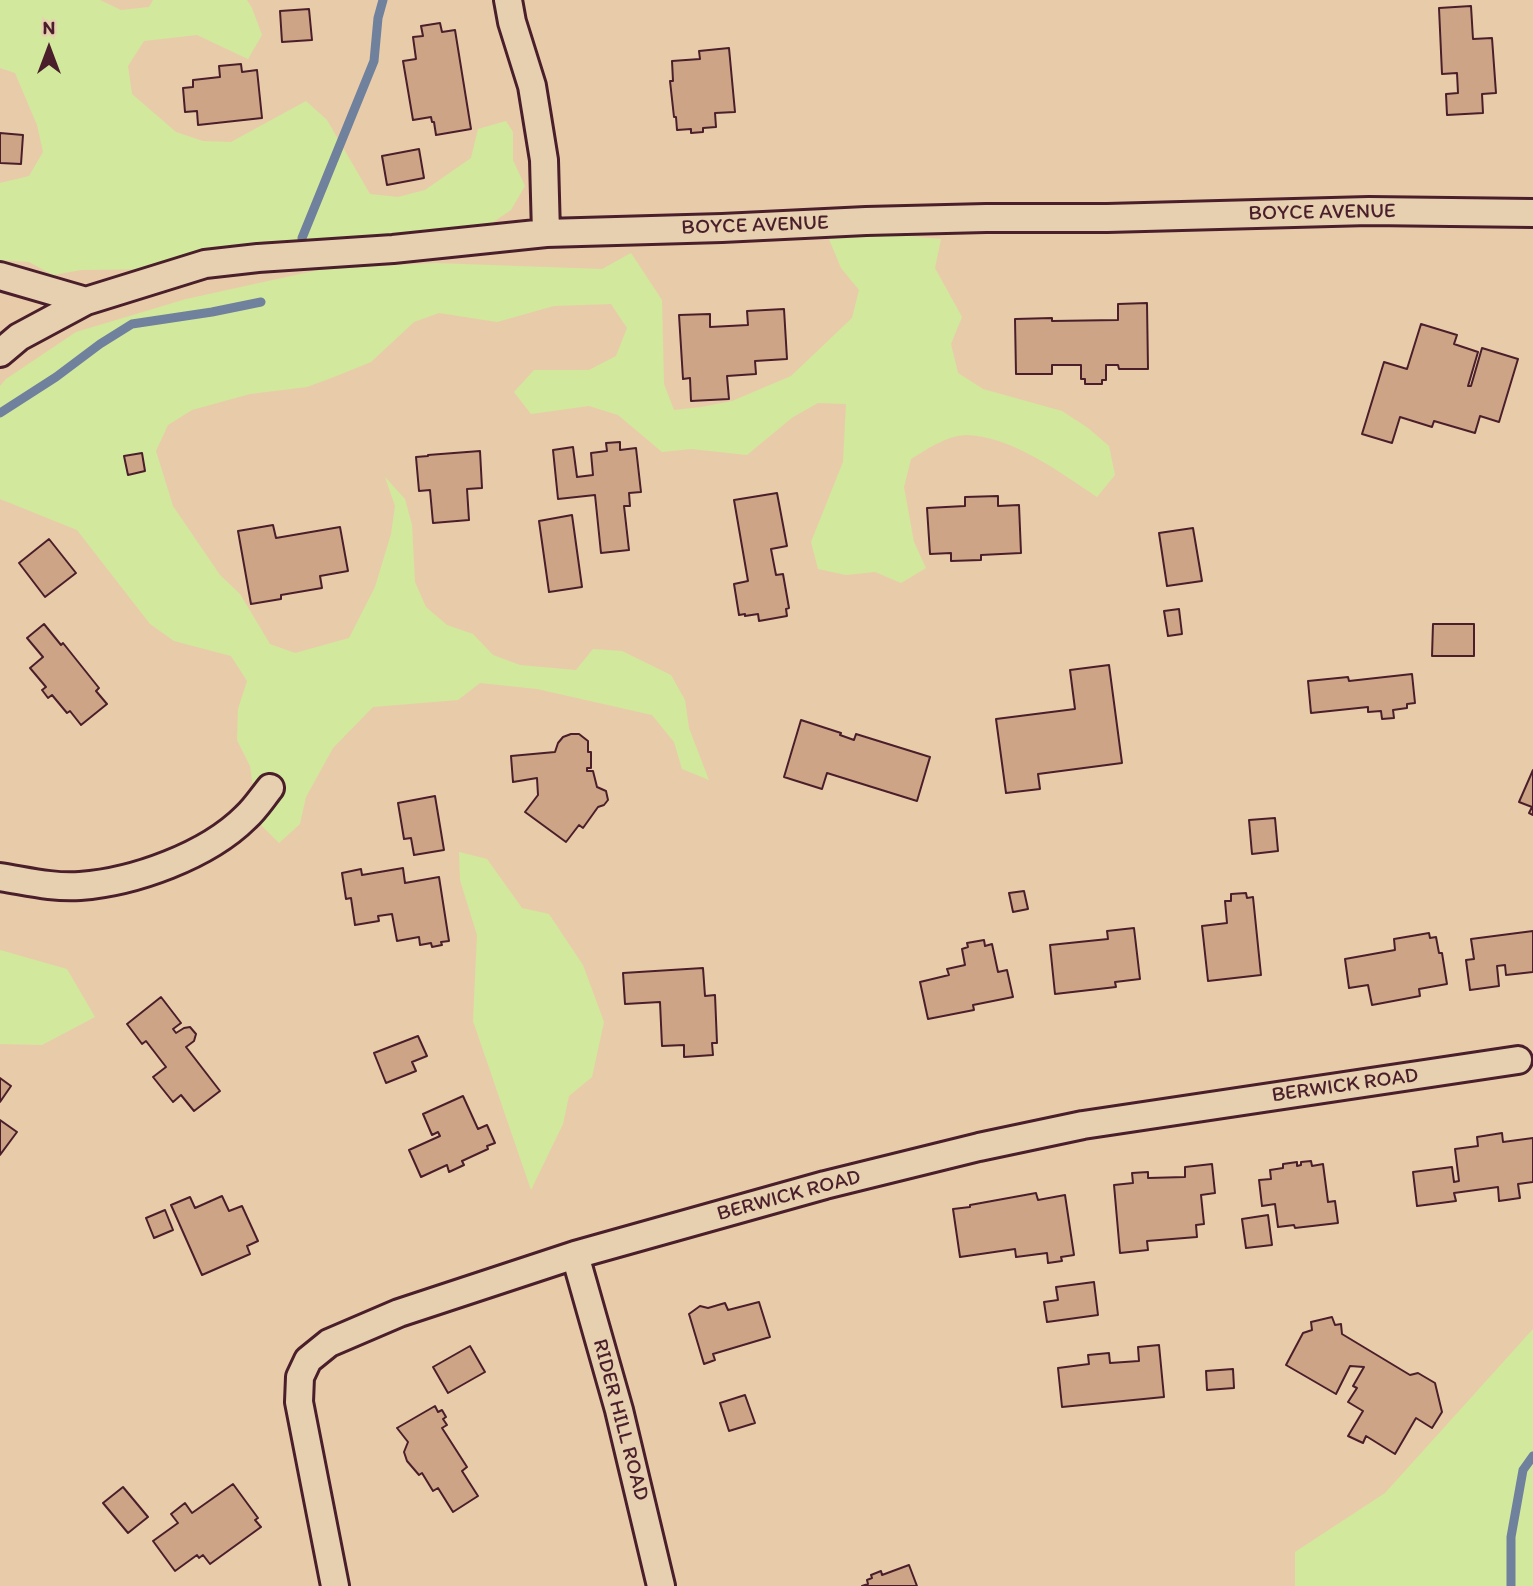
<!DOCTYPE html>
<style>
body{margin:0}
#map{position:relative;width:1533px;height:1586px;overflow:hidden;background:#e8cca9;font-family:Itim,sans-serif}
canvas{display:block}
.north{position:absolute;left:14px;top:14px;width:70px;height:70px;-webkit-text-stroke:5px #e7d0b0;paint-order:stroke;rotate:0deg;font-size:19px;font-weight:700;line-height:28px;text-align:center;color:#4a1f2b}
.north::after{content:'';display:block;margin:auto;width:24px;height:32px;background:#4a1f2b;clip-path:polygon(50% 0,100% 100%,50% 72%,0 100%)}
</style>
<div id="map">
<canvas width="1533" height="1586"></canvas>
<div class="north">N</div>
</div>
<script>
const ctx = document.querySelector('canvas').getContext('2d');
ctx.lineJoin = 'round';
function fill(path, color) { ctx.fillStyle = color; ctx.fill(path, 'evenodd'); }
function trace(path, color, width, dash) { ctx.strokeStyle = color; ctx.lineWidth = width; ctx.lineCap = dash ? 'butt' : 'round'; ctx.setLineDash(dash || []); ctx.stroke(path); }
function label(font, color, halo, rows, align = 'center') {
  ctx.font = font + ' Itim,sans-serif'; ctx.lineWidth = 5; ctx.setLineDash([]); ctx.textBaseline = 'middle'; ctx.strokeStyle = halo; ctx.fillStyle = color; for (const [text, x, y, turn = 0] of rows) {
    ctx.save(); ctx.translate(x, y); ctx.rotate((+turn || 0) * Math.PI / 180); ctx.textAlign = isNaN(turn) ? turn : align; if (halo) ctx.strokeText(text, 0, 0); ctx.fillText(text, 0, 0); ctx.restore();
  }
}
fill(new Path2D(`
 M 0,0 L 100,0 L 121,10 L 149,7 L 153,0 L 247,0 L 252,8 L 262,35 L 248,59 L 197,35 L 144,41 L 128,66 L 132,94 L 176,132 L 203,141 L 231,142 L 306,101 L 327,120 L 370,194 L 398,197 L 425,190 L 471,158 L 478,129 L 506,121 L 513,132 L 513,160 L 525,186 L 511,210 L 489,225 L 462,234 L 323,245 L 266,241 L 211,252 L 157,269 L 81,270 L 53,275 L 29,262 L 0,260 L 0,183 L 29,176 L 43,152 L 37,125 L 15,73 L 0,68 Z
 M 886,234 L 941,239 L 935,268 L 962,317 L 951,344 L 958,373 L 983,389 L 1062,411 L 1088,428 L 1109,446 L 1115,475 L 1097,497 C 1061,473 1010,435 965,435 C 946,436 927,449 911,459 L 904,487 L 914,542 L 926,568 L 901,583 L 875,572 L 846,575 L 818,569 L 811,542 L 843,462 L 846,404 L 818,403 L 793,417 L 747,455 L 691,449 L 662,452 L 618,415 L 589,406 L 531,414 L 514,392 L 534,370 L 589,370 L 616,356 L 627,328 L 611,304 L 554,306 L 497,322 L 439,313 L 414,322 L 371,362 L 334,377 L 307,387 L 250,394 L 192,410 L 168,425 L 156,451 L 173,506 L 220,575 L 240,594 L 270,644 L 295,653 L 349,638 L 375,587 L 391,534 L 395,506 L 385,477 L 405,499 L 412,525 L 415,582 L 426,607 L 447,625 L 473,634 L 493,655 L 520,665 L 576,670 L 593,649 L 622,651 L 671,675 L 685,700 L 689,728 L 709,780 L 682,769 L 674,742 L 652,715 L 537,689 L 480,683 L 458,700 L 373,707 L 333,748 L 306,797 L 300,824 L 279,843 L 258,822 L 250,766 L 237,740 L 238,709 L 247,681 L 231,656 L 174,641 L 150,624 L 77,530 L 0,499 L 0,386 L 6,379 L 76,332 L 186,299 L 323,269 L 435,263 L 602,269 L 631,253 L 662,300 L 664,384 L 674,410 L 701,407 L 732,401 L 791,376 L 852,318 L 859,290 L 841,268 L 829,239 Z
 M 459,852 L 487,859 L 522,908 L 549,914 L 583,965 L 604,1022 L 592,1077 L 569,1096 L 563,1124 L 531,1190 L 473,1021 L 477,935 L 460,880 Z
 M 0,950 L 67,969 L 95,1017 L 42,1045 L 0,1044 Z
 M 1533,1329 L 1533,1586 L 1295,1586 L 1295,1552 L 1385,1493 Z`), '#d2e89d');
trace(new Path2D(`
 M 302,238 L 374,61 L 378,18 L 383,0
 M 0,413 L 56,377 L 100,344 L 132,324 L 212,312 L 261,302
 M 1511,1586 L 1511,1537 L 1523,1470 L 1533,1456`), '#70819d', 9);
const building = new Path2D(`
 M 1471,6 L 1473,39 L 1492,38 L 1496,93 L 1482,94 L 1483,113 L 1447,115 L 1446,94 L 1458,93 L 1457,73 L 1442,74 L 1439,8 Z
 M 309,9 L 312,40 L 282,42 L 280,11 Z
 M 440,23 L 442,32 L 455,30 L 471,129 L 436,135 L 434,122 L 432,122 L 431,117 L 413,120 L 403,61 L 416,59 L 413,37 L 423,36 L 421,26 Z
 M 729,48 L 735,112 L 715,113 L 716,127 L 703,128 L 703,132 L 691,133 L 691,129 L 677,130 L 676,117 L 674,117 L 670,81 L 673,81 L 672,61 L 700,59 L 699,51 Z
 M 241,64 L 242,72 L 257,70 L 262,118 L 198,125 L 197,111 L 185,112 L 183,88 L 193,87 L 193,80 L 220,77 L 219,66 Z
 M 0,133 L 23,135 L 21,164 L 0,163 Z
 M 419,149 L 424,178 L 387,185 L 382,156 Z
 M 1147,303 L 1148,369 L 1119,369 L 1118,365 L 1106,365 L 1106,380 L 1102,380 L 1102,384 L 1085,384 L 1085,379 L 1081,379 L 1081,365 L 1052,365 L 1052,374 L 1016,374 L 1015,319 L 1052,318 L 1052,321 L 1118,320 L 1118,304 Z
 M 784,309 L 787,359 L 755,361 L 756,374 L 727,376 L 729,399 L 691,401 L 690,378 L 683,379 L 679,315 L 710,314 L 710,327 L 748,325 L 747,311 Z
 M 1421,324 L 1457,335 L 1454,344 L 1478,352 L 1468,386 L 1471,386 L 1482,348 L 1518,359 L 1499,422 L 1480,416 L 1475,433 L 1434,421 L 1432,427 L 1400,417 L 1392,443 L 1362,434 L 1384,362 L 1407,369 Z
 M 620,442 L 620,450 L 636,448 L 641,492 L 629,493 L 630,506 L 624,506 L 629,550 L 601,553 L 595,495 L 558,499 L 553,450 L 573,447 L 577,477 L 593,475 L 591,453 L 607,451 L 606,443 Z
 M 480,451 L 482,488 L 467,489 L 469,520 L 433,523 L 430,490 L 419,491 L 416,457 L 428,456 L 428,455 Z
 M 142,453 L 145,471 L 128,475 L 124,456 Z
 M 777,493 L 787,546 L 771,549 L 776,575 L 783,574 L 789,608 L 786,609 L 787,616 L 759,621 L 758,614 L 745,616 L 745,614 L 739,615 L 734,584 L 748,581 L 734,500 Z
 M 998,496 L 998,506 L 1019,505 L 1021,553 L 981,555 L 981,560 L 951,561 L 951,553 L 930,554 L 927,508 L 965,506 L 965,497 Z
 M 572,515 L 582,587 L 549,592 L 539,521 Z
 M 273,525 L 276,538 L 340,527 L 348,571 L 320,576 L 322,588 L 281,595 L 281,599 L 251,604 L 238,531 Z
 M 1193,528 L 1202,581 L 1167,586 L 1159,533 Z
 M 49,539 L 76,573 L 45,597 L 19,563 Z
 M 1179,609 L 1182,634 L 1168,636 L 1164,611 Z
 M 44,624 L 61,645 L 63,643 L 99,688 L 96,691 L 107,704 L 81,725 L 70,711 L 67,713 L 52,695 L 48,698 L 42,690 L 46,687 L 30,668 L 43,657 L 27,638 Z
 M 1433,624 L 1474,624 L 1474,656 L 1432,656 Z
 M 1109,665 L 1122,763 L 1038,774 L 1040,789 L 1006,793 L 996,719 L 1075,709 L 1070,670 Z
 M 1412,674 L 1415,703 L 1407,704 L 1407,708 L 1393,710 L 1394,718 L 1382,719 L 1381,711 L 1368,712 L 1368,707 L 1311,713 L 1308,681 L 1348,677 L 1349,681 Z
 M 801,720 L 841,733 L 840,735 L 854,740 L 856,734 L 930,757 L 917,801 L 827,773 L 822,789 L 784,777 Z
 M 571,734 L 579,734 L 588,741 L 588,752 L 591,752 L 591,768 L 587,768 L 587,771 L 593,771 L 597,787 L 606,791 L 608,800 L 604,805 L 598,807 L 583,828 L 579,825 L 566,842 L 525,812 L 538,795 L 537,778 L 513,782 L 511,756 L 555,752 L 558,743 L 563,737 Z
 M 1533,770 L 1533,815 L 1529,813 L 1532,807 L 1519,802 Z
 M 435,796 L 444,850 L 414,855 L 411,838 L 404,839 L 398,803 Z
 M 1275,818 L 1278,851 L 1252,854 L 1249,820 Z
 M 403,868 L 405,883 L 439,877 L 449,941 L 441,942 L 442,945 L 432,947 L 431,943 L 420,945 L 419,937 L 397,941 L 392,914 L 378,916 L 379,921 L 355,925 L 351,898 L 346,899 L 342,873 L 361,869 L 362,875 Z
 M 1024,891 L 1028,909 L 1013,912 L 1009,893 Z
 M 1246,893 L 1247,898 L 1253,897 L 1261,975 L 1208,981 L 1202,926 L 1227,923 L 1225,901 L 1231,901 L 1231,894 Z
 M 1134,928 L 1140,979 L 1115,982 L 1116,987 L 1055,994 L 1050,945 L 1108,939 L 1107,931 Z
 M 1533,931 L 1533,972 L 1506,975 L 1505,965 L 1497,966 L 1499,986 L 1470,990 L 1466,960 L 1474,959 L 1471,939 Z
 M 1429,933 L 1430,938 L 1436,937 L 1439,953 L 1442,953 L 1447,984 L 1419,989 L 1420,996 L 1372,1005 L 1368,985 L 1349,988 L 1345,959 L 1395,950 L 1394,939 Z
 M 984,940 L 985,946 L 992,944 L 998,972 L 1007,970 L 1013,997 L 973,1005 L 974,1010 L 928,1019 L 920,982 L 949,975 L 947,969 L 965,965 L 962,949 L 968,947 L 967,943 Z
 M 703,968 L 705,996 L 715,995 L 717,1043 L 712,1043 L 713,1055 L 684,1057 L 684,1045 L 662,1046 L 660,1002 L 625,1004 L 623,973 Z
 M 161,997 L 181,1023 L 173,1029 L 176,1033 L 184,1028 L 190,1027 L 196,1034 L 194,1041 L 186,1047 L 220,1091 L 194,1111 L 181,1095 L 173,1102 L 153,1077 L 166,1067 L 146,1041 L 142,1044 L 127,1024 Z
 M 418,1036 L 427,1056 L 412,1062 L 416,1071 L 386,1083 L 374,1053 Z
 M 0,1078 L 11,1086 L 0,1102 Z
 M 463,1096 L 478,1129 L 487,1125 L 495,1143 L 487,1146 L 488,1149 L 462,1161 L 464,1165 L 449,1172 L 447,1165 L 421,1177 L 409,1150 L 440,1136 L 438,1132 L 432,1135 L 423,1114 Z
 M 0,1120 L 17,1132 L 0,1155 Z
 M 1502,1133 L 1503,1142 L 1533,1138 L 1533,1182 L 1518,1184 L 1520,1198 L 1499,1201 L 1498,1187 L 1454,1193 L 1456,1201 L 1417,1206 L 1413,1172 L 1452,1167 L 1454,1182 L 1459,1181 L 1455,1149 L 1478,1146 L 1477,1137 Z
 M 1311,1161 L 1312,1166 L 1323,1164 L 1328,1202 L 1335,1201 L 1338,1223 L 1295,1228 L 1294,1225 L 1278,1227 L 1275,1204 L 1262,1206 L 1259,1180 L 1271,1179 L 1270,1170 L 1283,1168 L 1283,1164 L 1297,1162 L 1297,1166 L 1301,1165 L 1301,1162 Z
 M 1212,1164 L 1215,1193 L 1201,1195 L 1204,1224 L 1196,1225 L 1197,1237 L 1147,1241 L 1148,1250 L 1120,1253 L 1114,1185 L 1133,1183 L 1132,1173 L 1148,1172 L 1148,1178 L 1185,1177 L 1185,1167 Z
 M 1036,1193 L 1038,1200 L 1065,1195 L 1074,1255 L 1061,1257 L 1062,1261 L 1048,1263 L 1047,1253 L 1016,1257 L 1015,1249 L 960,1257 L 953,1209 L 970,1207 L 970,1205 Z
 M 222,1196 L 229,1211 L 242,1206 L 258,1241 L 247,1246 L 250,1254 L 202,1275 L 171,1205 L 190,1197 L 195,1208 Z
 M 165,1210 L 173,1230 L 154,1238 L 146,1218 Z
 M 1268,1215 L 1272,1245 L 1246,1248 L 1242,1219 Z
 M 1094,1282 L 1098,1315 L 1047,1322 L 1044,1302 L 1058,1300 L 1056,1287 Z
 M 759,1302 L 770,1337 L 713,1354 L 715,1360 L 704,1364 L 689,1314 L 700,1306 L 708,1308 L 725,1303 L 728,1310 Z
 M 1332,1317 L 1335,1325 L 1341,1324 L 1342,1334 L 1410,1375 L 1418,1373 L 1435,1383 L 1442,1412 L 1432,1428 L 1416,1418 L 1395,1454 L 1366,1436 L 1363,1443 L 1348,1436 L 1363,1411 L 1348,1402 L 1357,1388 L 1353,1386 L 1364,1367 L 1350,1366 L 1336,1394 L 1286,1365 L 1303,1333 L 1312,1330 L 1311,1322 Z
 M 1159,1345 L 1164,1397 L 1062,1407 L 1058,1368 L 1089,1364 L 1088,1355 L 1109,1353 L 1110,1363 L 1139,1361 L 1138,1347 Z
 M 470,1346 L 485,1372 L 448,1393 L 433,1367 Z
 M 1233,1369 L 1234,1388 L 1207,1390 L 1206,1371 Z
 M 745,1395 L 755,1423 L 729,1431 L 720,1403 Z
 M 435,1406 L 438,1412 L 442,1410 L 446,1417 L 443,1419 L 447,1425 L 442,1428 L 467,1467 L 462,1471 L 478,1496 L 453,1512 L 438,1488 L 433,1491 L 422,1473 L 419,1475 L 407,1461 L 404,1452 L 408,1442 L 397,1428 Z
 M 233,1484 L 258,1518 L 255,1520 L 261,1527 L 210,1564 L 203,1555 L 199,1558 L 197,1555 L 175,1571 L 153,1541 L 178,1523 L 171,1514 L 185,1503 L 192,1513 Z
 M 123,1487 L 148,1517 L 128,1533 L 103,1503 Z
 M 909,1565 L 917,1586 L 862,1586 L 868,1584 L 867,1580 L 872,1578 L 871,1575 L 881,1571 L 882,1575 Z`);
fill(building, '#cda586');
trace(building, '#4a1f2b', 2);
const minor = new Path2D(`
 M 508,0 L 512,22 L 532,86 L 544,160 L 546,233
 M 0,276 L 86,301
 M 0,353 L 19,337 L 86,301 L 205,264 L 258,258 L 393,249 L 546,233 L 722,228 L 866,221 L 986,218 L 1107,218 L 1369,211 L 1533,213
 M 0,877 C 26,881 53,888 80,886 C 134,882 207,856 246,817 C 255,809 262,798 270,788
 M 575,1255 L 619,1410 L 661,1586
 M 335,1586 L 299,1402 L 300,1377 L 308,1360 L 329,1343 L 399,1313 L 575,1255 L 825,1185 L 979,1147 L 1083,1125 L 1518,1060`);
trace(minor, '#4a1f2b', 32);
trace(minor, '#e7d0b0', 26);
label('21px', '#4a1f2b', '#e7d0b0', [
 ["BOYCE AVENUE",1322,213,-1],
 ["BOYCE AVENUE",755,226,-2],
 ["BERWICK ROAD",1345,1086,-8],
 ["BERWICK ROAD",789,1196,-15],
 ["RIDER HILL ROAD",620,1420,75]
]);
</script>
